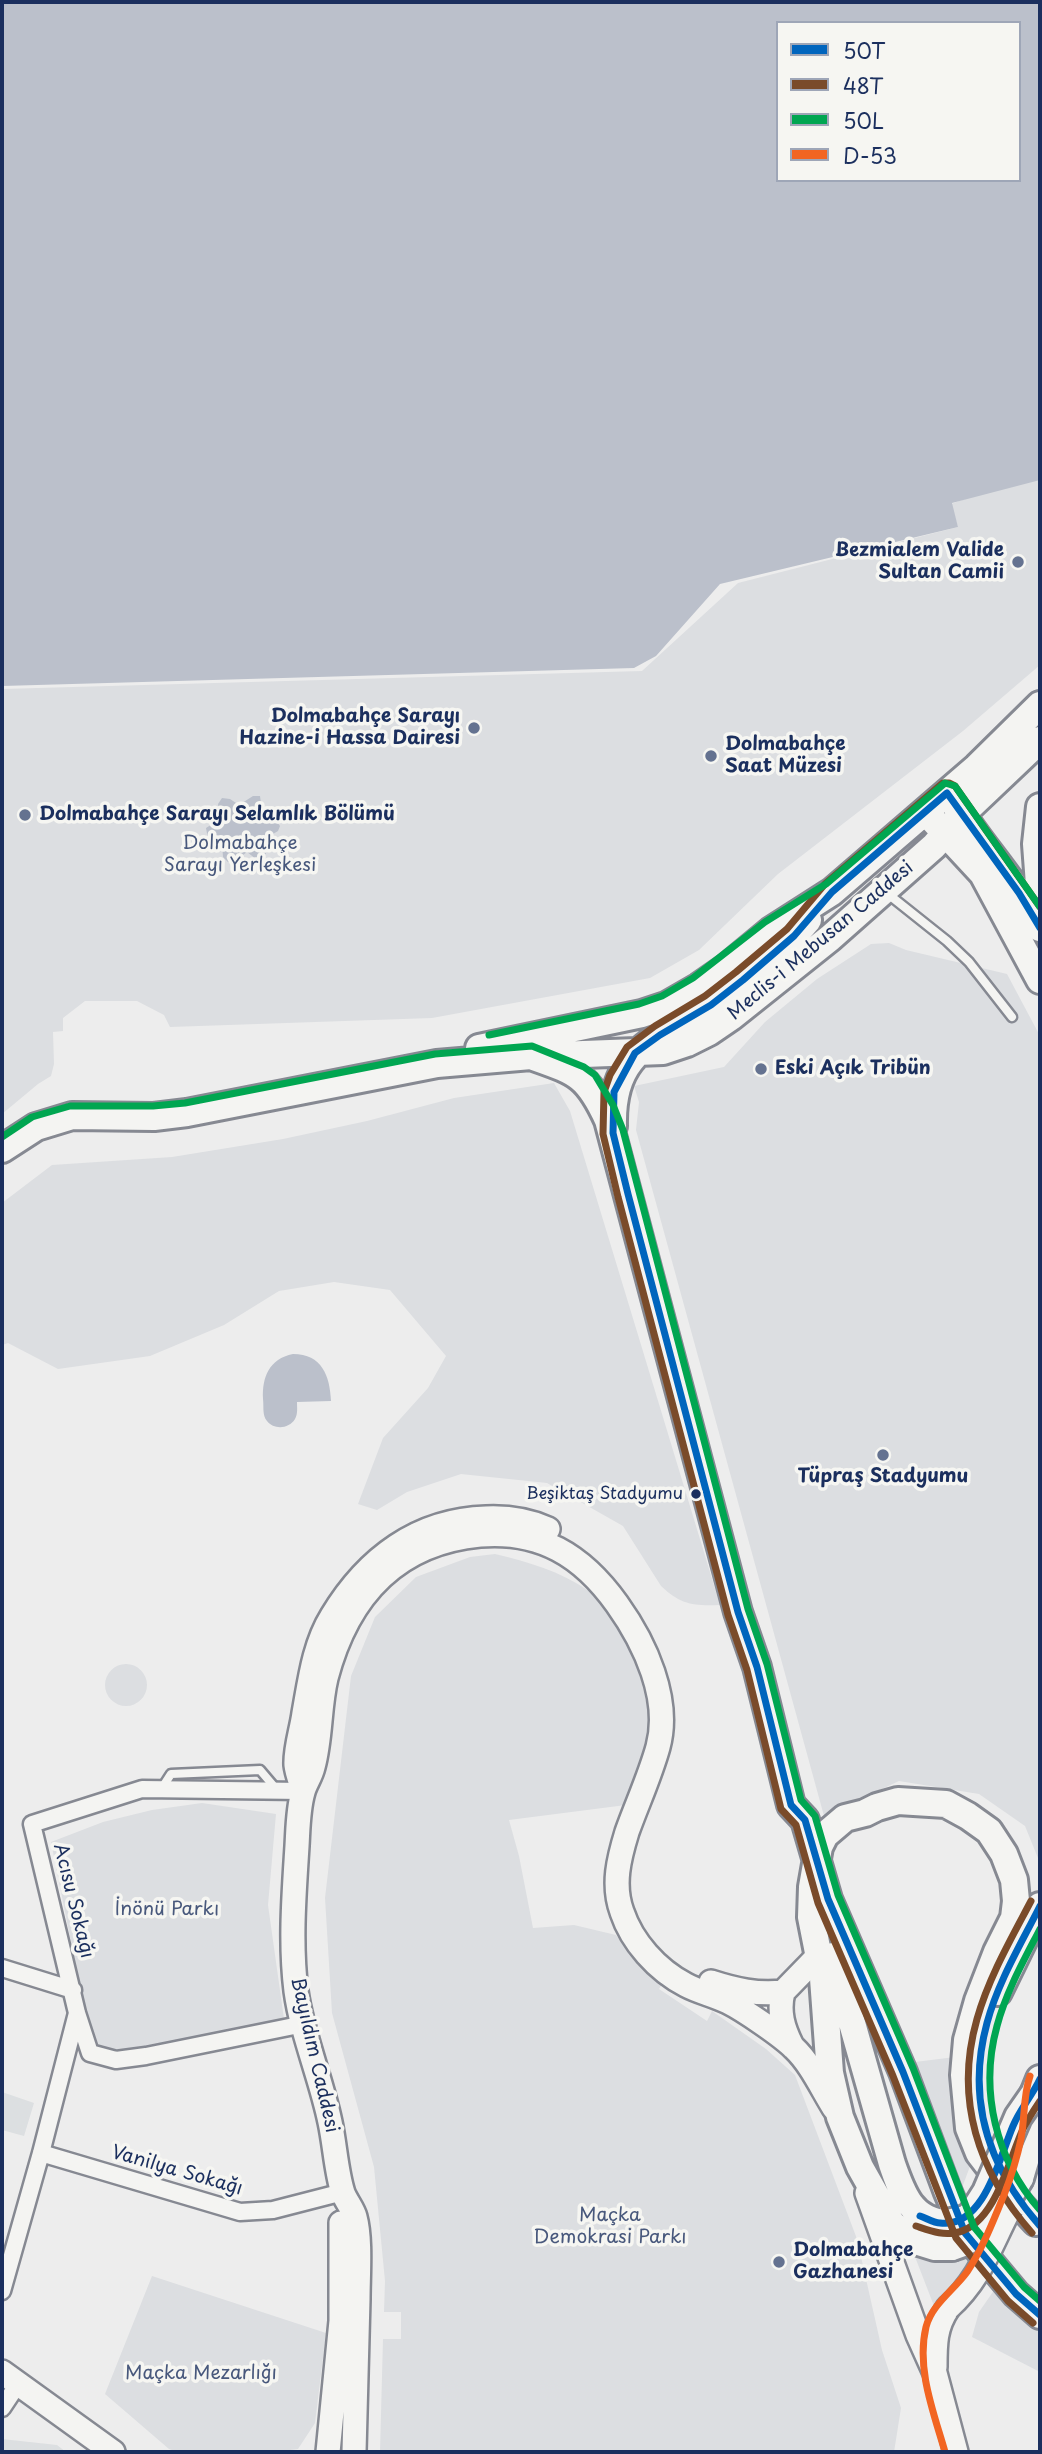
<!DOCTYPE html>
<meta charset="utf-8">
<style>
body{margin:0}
#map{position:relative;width:1042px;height:2454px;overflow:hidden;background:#ededed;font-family:"Playpen Sans",sans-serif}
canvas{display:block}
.frame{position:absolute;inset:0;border:4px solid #1b2f5e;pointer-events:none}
.legend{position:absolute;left:776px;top:21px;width:245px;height:161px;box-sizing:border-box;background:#f6f6f2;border:2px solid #9ea6b7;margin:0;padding:9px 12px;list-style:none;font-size:21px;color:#1b2f5e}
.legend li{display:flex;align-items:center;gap:14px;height:35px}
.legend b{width:35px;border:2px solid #9ea6b7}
</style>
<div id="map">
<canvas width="1042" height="2454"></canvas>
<div class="frame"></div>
<ul class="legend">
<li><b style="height:9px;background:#0065bd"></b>50T</li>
<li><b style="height:9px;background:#7a4b2a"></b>48T</li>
<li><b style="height:9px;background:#00a651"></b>50L</li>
<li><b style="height:9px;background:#f26522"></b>D-53</li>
</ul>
</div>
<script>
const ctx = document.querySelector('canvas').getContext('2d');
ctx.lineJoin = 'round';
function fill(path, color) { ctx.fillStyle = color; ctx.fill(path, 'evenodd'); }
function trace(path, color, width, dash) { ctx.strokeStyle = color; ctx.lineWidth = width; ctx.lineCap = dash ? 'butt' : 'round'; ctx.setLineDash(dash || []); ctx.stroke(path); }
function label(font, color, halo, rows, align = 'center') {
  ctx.font = font + ' "Playpen Sans",sans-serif'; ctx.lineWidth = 7; ctx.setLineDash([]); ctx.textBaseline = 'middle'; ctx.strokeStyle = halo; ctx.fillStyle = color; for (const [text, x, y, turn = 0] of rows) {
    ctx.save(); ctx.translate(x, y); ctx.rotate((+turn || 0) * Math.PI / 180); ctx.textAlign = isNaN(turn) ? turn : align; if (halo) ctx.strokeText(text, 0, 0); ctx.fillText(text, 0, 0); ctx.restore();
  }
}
fill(new Path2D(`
 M 2,2092 L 34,2103 L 24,2136 L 2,2130 Z
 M 2,2439 L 57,2445 L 66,2452 L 2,2452 Z`), '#dcdfe1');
fill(new Path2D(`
 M 1040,472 L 1040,665 L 963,731 L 778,874 L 699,950 L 650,978 L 432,1018 L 170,1027 L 164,1015 L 137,1001 L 85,1001 L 63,1018 L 63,1031 L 53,1032 L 54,1064 L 51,1076 L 38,1084 L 2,1114 L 2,689 L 642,671 L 738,583 L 958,527 L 951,504 Z
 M 889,943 L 906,950 L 1007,974 L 1040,1036 L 1040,1863 L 1025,1826 L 979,1794 L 899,1781 L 824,1816 L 636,1130 L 639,1102 L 634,1086 L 724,1067 L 765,1022 L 817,979 L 871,944 Z
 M 554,1083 L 570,1111 L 720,1605 C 694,1606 681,1605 661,1586 L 623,1526 L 547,1483 L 461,1474 L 407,1492 L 377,1510 L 358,1504 L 383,1438 L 428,1388 L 446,1356 L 390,1290 L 334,1282 L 279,1291 L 224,1325 L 150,1356 L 58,1369 L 8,1343 L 2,1345 L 2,1203 L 52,1165 L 172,1157 L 283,1139 L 367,1121 L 454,1098 Z
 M 495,1554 C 528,1562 560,1571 589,1591 C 627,1617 658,1711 648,1756 C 644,1772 633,1789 626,1805 L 509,1820 L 519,1856 L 533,1928 L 574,1925 L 616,1935 L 638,1965 L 662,1984 L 659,1989 L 707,2021 L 712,2011 L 766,2049 L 795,2075 L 857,2239 L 882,2350 L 901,2408 L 894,2452 L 380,2452 L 383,2339 L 401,2339 L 401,2312 L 384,2312 L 385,2281 L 374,2167 L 332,2013 L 325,1898 L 351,1676 L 375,1617 L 416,1577 L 470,1557 Z
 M105 1685a21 21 0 1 1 42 0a21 21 0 1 1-42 0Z
 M 202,1803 L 276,1814 L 268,1905 L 284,2019 L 108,2054 L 92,2038 L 86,2017 L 51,1842 L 103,1822 L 152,1810 Z
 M 955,2057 L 973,2158 L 962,2188 L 915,2062 Z
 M 912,2249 C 940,2257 954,2261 983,2253 L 944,2301 L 934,2306 Z
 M 152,2276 L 326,2333 L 315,2423 L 298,2449 L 275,2452 L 178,2452 L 169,2449 L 105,2394 Z
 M 997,2286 L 1040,2323 L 1040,2372 L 972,2337 L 979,2312 Z`), '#dcdee1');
fill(new Path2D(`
 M 2,2 L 1040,2 L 1040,480 L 952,503 L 958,527 L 720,584 L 656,656 L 634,668 L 2,686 ZM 778,23 L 1019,23 L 1019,180 L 778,180 Z
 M 253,796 L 260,796 L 263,817 L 277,822 L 280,826 L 278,831 L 263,840 L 266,853 L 264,859 L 256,859 L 247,852 L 235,861 L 228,862 L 223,857 L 222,843 L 208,839 L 206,828 L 220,819 L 218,804 L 222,798 L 230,799 L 239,805 Z
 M 293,1354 C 322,1354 330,1376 331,1401 L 297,1402 C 297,1408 298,1414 295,1419 C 289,1429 274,1430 267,1421 C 262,1415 264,1407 263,1399 C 262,1377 269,1359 293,1354 Z`), '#bbc0cb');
const service = new Path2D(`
 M 888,894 L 947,941 L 969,962 L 1012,1017
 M 162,1788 L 171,1774 L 260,1770 L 277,1790`);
const minor = new Path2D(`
 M 303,1791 L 142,1789 L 32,1824 L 77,2013 L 90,2053 L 116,2060 L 146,2056 L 304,2024
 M 2,1968 L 73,1990
 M 41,2153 L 240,2212 L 273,2210 L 343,2192
 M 2,2291 L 41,2153 L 77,2013
 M 2,2408 L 18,2384`);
const secondary = new Path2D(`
 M 303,1791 C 301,1783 297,1774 296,1765 C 295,1749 302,1729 304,1713 C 310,1680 314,1645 332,1616 C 367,1558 418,1520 486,1518 C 509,1517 528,1520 548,1529
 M 711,1982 C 736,1990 757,1995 783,1992 L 819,1955
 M 783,1992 C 778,2012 783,2028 792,2046
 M 867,2193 L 918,2335 L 935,2373 L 956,2452
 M 935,2367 C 935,2344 935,2327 948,2308
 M 2,2372 L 113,2452
 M 328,2452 L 341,2321 L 341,2223
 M 354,2452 C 355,2401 357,2350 358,2299 C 358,2276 361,2239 355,2217 C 353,2209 346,2201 343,2193 C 336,2171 335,2145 330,2122 C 321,2078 302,2035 296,1991 C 290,1943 294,1894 297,1846 C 298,1829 298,1809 303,1792 C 305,1784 311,1776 313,1767 C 321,1738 319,1707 326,1678 C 347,1598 395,1543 480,1535 C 540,1530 582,1555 617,1604 C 645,1643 671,1699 658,1747 C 650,1776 637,1804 627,1832 C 619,1858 612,1885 622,1912 C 632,1942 657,1970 686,1985 C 699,1992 714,1995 728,2002 C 744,2010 782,2036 794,2048 C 811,2064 822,2089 834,2108`);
const primary = new Path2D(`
 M 952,800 C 979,844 1016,882 1040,928
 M 1040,807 L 1036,844 L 1040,898
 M 933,820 L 983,874 L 1040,980
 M 479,1048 L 642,1014 L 666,1006 L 699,987 L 725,969 L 771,931 L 832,892 L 977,767 L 1040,705
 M 531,1056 C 576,1072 587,1074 608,1120 L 738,1612 L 757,1667 L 791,1805 L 805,1820 L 828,1899 L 903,2072 L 947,2190 L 965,2233 L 1016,2294 L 1040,2315
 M 613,1126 C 611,1049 656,1042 710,1005 C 730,992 747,976 765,961 C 780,947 795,936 808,920
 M 2,1149 L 36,1127 L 72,1116 L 154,1117 L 187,1113 L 437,1064 L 531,1056 L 663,1051 L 687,1043 L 709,1032 L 731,1017 L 830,938 L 934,846 L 961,815 L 1040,740
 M 833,1956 L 892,2164 C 902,2193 912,2222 947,2223
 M 998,1992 L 1040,1906
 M 1020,2178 L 1031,2141 L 1034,2094 L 1040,2079
 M 952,2247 L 935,2247 L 919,2242 L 905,2234 L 892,2224 L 860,2167 L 840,2117 L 830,2073 L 823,1978 L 811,1917 L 812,1887 L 819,1847 L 825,1835 L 845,1818 L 865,1813 L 877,1807 L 898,1801 L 946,1804 L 968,1816 L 989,1831 L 1004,1854 L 1014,1880 L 1016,1901 L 1014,1918 L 997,1952 L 978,2001 L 967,2040 L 964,2075 L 969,2128 L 979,2153 L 1012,2196 L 1036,2222`);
trace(service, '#868992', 13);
trace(minor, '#868992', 21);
trace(secondary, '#868992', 28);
trace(primary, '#868992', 32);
trace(service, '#f4f4f2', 8);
trace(minor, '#f4f4f2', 16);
trace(secondary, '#f4f4f2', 23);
trace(primary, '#f4f4f2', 26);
const secondaryBridge = new Path2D(`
 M 948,2308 C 981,2278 990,2246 1010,2208`);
const primaryBridge = new Path2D(`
 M 947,2223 L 966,2219 L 972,2214 L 986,2192 L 1018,2117 L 1034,2094
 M 952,2247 C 989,2236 1001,2210 1020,2178`);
trace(secondaryBridge, '#868992', 28, []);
trace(primaryBridge, '#868992', 32, []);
trace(secondaryBridge, '#f4f4f2', 23);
trace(primaryBridge, '#f4f4f2', 26);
trace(new Path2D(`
 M 1040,928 L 1019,893 L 947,793 L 832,892 L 794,936 L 743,980 L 711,1005 L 660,1035 L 635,1053 L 614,1092 L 613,1133 L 628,1194 L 738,1612 L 757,1667 L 791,1805 L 805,1820 L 828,1899 L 903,2072 L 965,2233 L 1016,2294 L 1040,2315
 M 1040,1906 C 1021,1944 998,1982 987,2023 C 966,2100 989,2168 1040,2226
 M 920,2216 C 926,2218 934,2223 940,2223 C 984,2229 1000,2156 1013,2126 C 1020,2109 1032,2096 1040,2079`), '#0065bd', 7);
trace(new Path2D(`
 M 1031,1901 C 1011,1939 989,1977 977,2019 C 954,2099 978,2172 1032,2233
 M 916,2226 C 931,2231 943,2236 959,2232 C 996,2222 1009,2159 1023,2129 C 1028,2119 1034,2110 1040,2101
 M 1033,2323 L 1008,2301 L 956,2238 L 893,2076 L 818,1903 L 796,1825 L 781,1809 L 747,1670 L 728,1615 L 618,1197 L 603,1134 L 604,1092 L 610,1075 L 627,1047 L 655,1026 L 705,996 L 736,972 L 787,929 L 825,884 L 943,783 L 949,783 L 955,786 L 1040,907`), '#7a4b2a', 7);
trace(new Path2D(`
 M 489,1035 L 639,1004 L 662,996 L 693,978 L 765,922 L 826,884 L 945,783 L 955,786 L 1040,907
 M 2,1137 L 32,1117 L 70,1106 L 153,1106 L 185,1103 L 435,1054 L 532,1046 L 584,1067 L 595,1075 L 613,1105 L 623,1130 L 748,1609 L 767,1664 L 801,1800 L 815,1816 L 838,1895 L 913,2068 L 974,2227 L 1024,2287 L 1040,2301
 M 1040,1929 C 1024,1960 1006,1992 997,2026 C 979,2091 996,2160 1040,2210`), '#00a651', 7);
trace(new Path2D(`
 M 945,2452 C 934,2413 916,2369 926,2327 C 932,2304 954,2290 967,2272 C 983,2248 993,2221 1004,2195 C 1011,2177 1017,2158 1021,2139 C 1025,2117 1023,2096 1030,2076`), '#f26522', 7);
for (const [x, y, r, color] of [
 [1018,562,7,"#647290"],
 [474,728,7,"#647290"],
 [711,756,7,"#647290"],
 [25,815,7,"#647290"],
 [761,1069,7,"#647290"],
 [883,1455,7,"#647290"],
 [696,1494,6,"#1b2f5e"],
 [779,2262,7,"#647290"]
]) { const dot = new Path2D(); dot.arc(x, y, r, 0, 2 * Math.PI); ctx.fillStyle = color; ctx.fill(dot); trace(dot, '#f6f6f2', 2.5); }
label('17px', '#1b2f5e', '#f6f6f2', [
 ["Beşiktaş Stadyumu",683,1494]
], 'right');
label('bold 19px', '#1b2f5e', '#f6f6f2', [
 ["Bezmialem Valide",1004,551,"right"],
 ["Sultan Camii",1004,573,"right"],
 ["Dolmabahçe Sarayı",460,717,"right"],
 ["Hazine-i Hassa Dairesi",460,739,"right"],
 ["Dolmabahçe",725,745],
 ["Saat Müzesi",725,767],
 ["Dolmabahçe Sarayı Selamlık Bölümü",39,815],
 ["Eski Açık Tribün",775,1069],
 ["Tüpraş Stadyumu",883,1477,"center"],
 ["Dolmabahçe",793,2251],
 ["Gazhanesi",793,2273]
], 'left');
label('19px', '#48587c', '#f6f6f2', [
 ["Dolmabahçe",240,844],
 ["Sarayı Yerleşkesi",240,866],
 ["İnönü Parkı",167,1910],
 ["Maçka",610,2216],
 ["Demokrasi Parkı",610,2238],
 ["Maçka Mezarlığı",201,2374]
]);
label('19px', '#1b2f5e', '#f6f6f2', [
 ["Meclis-i Mebusan Caddesi",821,941,-40],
 ["Acısu Sokağı",73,1901,76],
 ["Bayıldım Caddesi",314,2055,77],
 ["Vanilya Sokağı",177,2171,16]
]);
</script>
